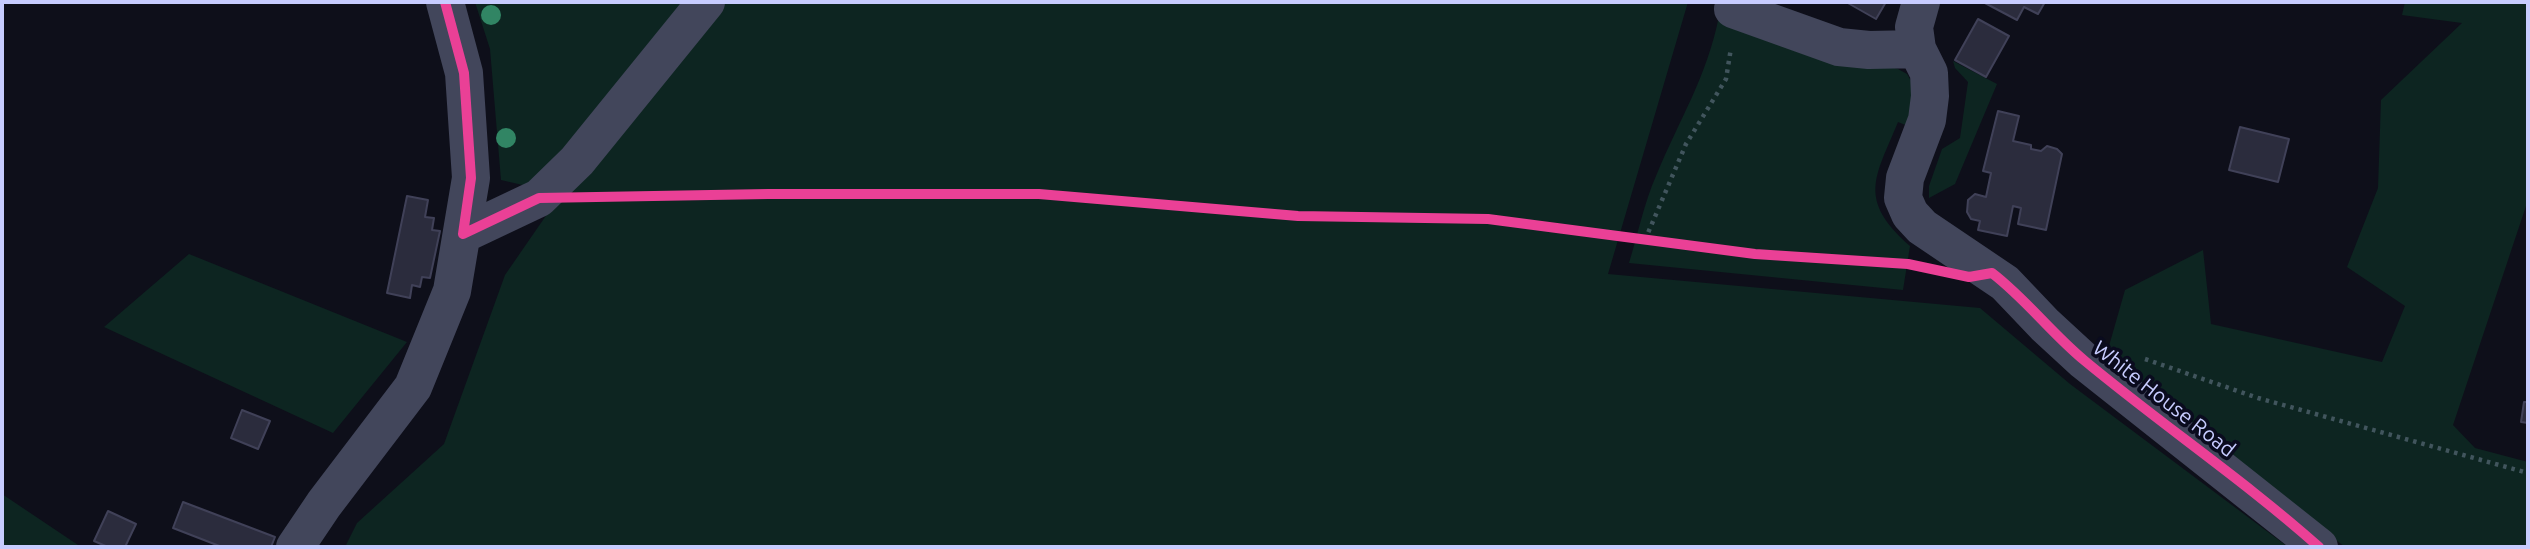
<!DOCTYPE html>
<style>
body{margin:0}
#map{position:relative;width:2530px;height:549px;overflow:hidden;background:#0e0f1a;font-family:Ubuntu,sans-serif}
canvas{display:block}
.frame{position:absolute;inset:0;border:4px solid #c7ccff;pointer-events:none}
</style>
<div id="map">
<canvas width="2530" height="549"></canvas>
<div class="frame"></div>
</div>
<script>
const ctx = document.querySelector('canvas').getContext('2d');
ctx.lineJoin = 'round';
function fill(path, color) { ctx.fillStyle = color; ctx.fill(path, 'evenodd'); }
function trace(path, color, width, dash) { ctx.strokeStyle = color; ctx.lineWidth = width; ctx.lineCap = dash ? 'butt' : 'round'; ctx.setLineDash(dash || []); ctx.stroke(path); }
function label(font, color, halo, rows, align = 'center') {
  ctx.font = font + ' Ubuntu,sans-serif'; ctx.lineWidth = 7; ctx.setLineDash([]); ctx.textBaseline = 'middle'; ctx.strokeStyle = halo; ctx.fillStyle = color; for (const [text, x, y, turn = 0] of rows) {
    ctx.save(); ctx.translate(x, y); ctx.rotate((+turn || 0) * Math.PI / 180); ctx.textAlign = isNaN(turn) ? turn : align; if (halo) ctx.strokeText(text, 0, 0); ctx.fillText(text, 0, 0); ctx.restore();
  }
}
fill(new Path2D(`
 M 475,2 L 686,2 L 565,157 L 527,186 L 501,180 L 490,49 Z
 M 720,2 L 1688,2 L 1608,274 L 1980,308 L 2070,384 L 2288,547 L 345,547 L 357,523 L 444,444 L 505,275 L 563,191 Z
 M 2405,2 L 2528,2 L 2528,200 L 2453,425 L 2475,448 L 2528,462 L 2528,547 L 2345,547 L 2105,360 L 2125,290 L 2203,250 L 2211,324 L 2382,362 L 2405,306 L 2347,267 L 2378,188 L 2381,100 L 2462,23 L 2402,15 Z
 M 1719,16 L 1898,69 L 1907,74 L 1916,89 L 1908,126 L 1898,122 C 1875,178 1857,199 1910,246 L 1903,290 L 1629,263 C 1638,234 1644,203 1656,176 C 1679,120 1707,77 1719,16 Z
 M 1953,61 L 1997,84 L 1955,184 L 1929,198 L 1929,186 L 1942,149 L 1960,138 L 1968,82 L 1955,68 Z
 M 189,254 L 407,342 L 333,433 L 104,327 Z
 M 2,494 L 81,547 L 2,547 Z`), '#0d2521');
const building = new Path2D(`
 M 1846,2 L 1886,2 L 1876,19 Z
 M 1983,2 L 2045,2 L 2038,14 L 2024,7 L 2017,20 Z
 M 1978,19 L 2009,36 L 1986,77 L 1955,60 Z
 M 1998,111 L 2019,116 L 2013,141 L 2031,145 L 2031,149 L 2041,151 L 2047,146 L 2057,149 L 2062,154 L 2046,230 L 2018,224 L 2021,208 L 2013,206 L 2007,236 L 1978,230 L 1980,221 L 1971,219 L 1967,212 L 1968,200 L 1975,194 L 1986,197 L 1991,173 L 1983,171 Z
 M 2240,127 L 2289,139 L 2278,182 L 2229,170 Z
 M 407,196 L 428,200 L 425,217 L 434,218 L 432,230 L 440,231 L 430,278 L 422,277 L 420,287 L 412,285 L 410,298 L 387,293 Z
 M 2524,402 L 2528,402 L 2528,423 L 2521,422 Z
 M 242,410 L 270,421 L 258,449 L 231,438 Z
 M 183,502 L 275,537 L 271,547 L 222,547 L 173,528 Z
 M 108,511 L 136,524 L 125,547 L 108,547 L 94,541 Z`);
fill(building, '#2b2c3d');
trace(building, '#404158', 2);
trace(new Path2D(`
 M 595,197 L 768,194 L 1039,194 L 1298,216 L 1488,219 L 1755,254 L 1910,265
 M 1645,240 L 1686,144 L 1726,79 L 1731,48
 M 2145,359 L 2258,398 L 2528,473`), '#41555d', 4.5, [3.5, 5]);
trace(new Path2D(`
 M 1921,2 L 1914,27 L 1917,49 L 1929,73 L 1930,96 L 1927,120 L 1905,178 L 1903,198 L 1910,214 L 1922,227 L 2005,283 L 2045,325 L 2083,360 L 2319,547
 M 1733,9 L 1839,47 L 1869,50 L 1917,49
 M 463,234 L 539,198 L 577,161 L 706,2
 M 295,547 L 324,504 L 413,387 L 452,291 L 471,178 L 464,73 L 445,2`), '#42465b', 38);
trace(new Path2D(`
 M 445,2 L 464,73 L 471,178 L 463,234
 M 463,234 L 539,198 L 768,194 L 1039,194 L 1298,216 L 1488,219 L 1755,254 L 1908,264 L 1969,277 L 1992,273 C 2026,299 2052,334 2085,361 C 2162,425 2245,481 2319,547`), '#ea4096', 10);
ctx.fillStyle = '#318564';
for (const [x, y] of [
 [491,15],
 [506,138]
]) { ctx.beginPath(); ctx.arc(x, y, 10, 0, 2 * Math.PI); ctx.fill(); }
label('21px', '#c7ccff', '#0a0b1e', [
 ["White House Road",2164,399,38]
]);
</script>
